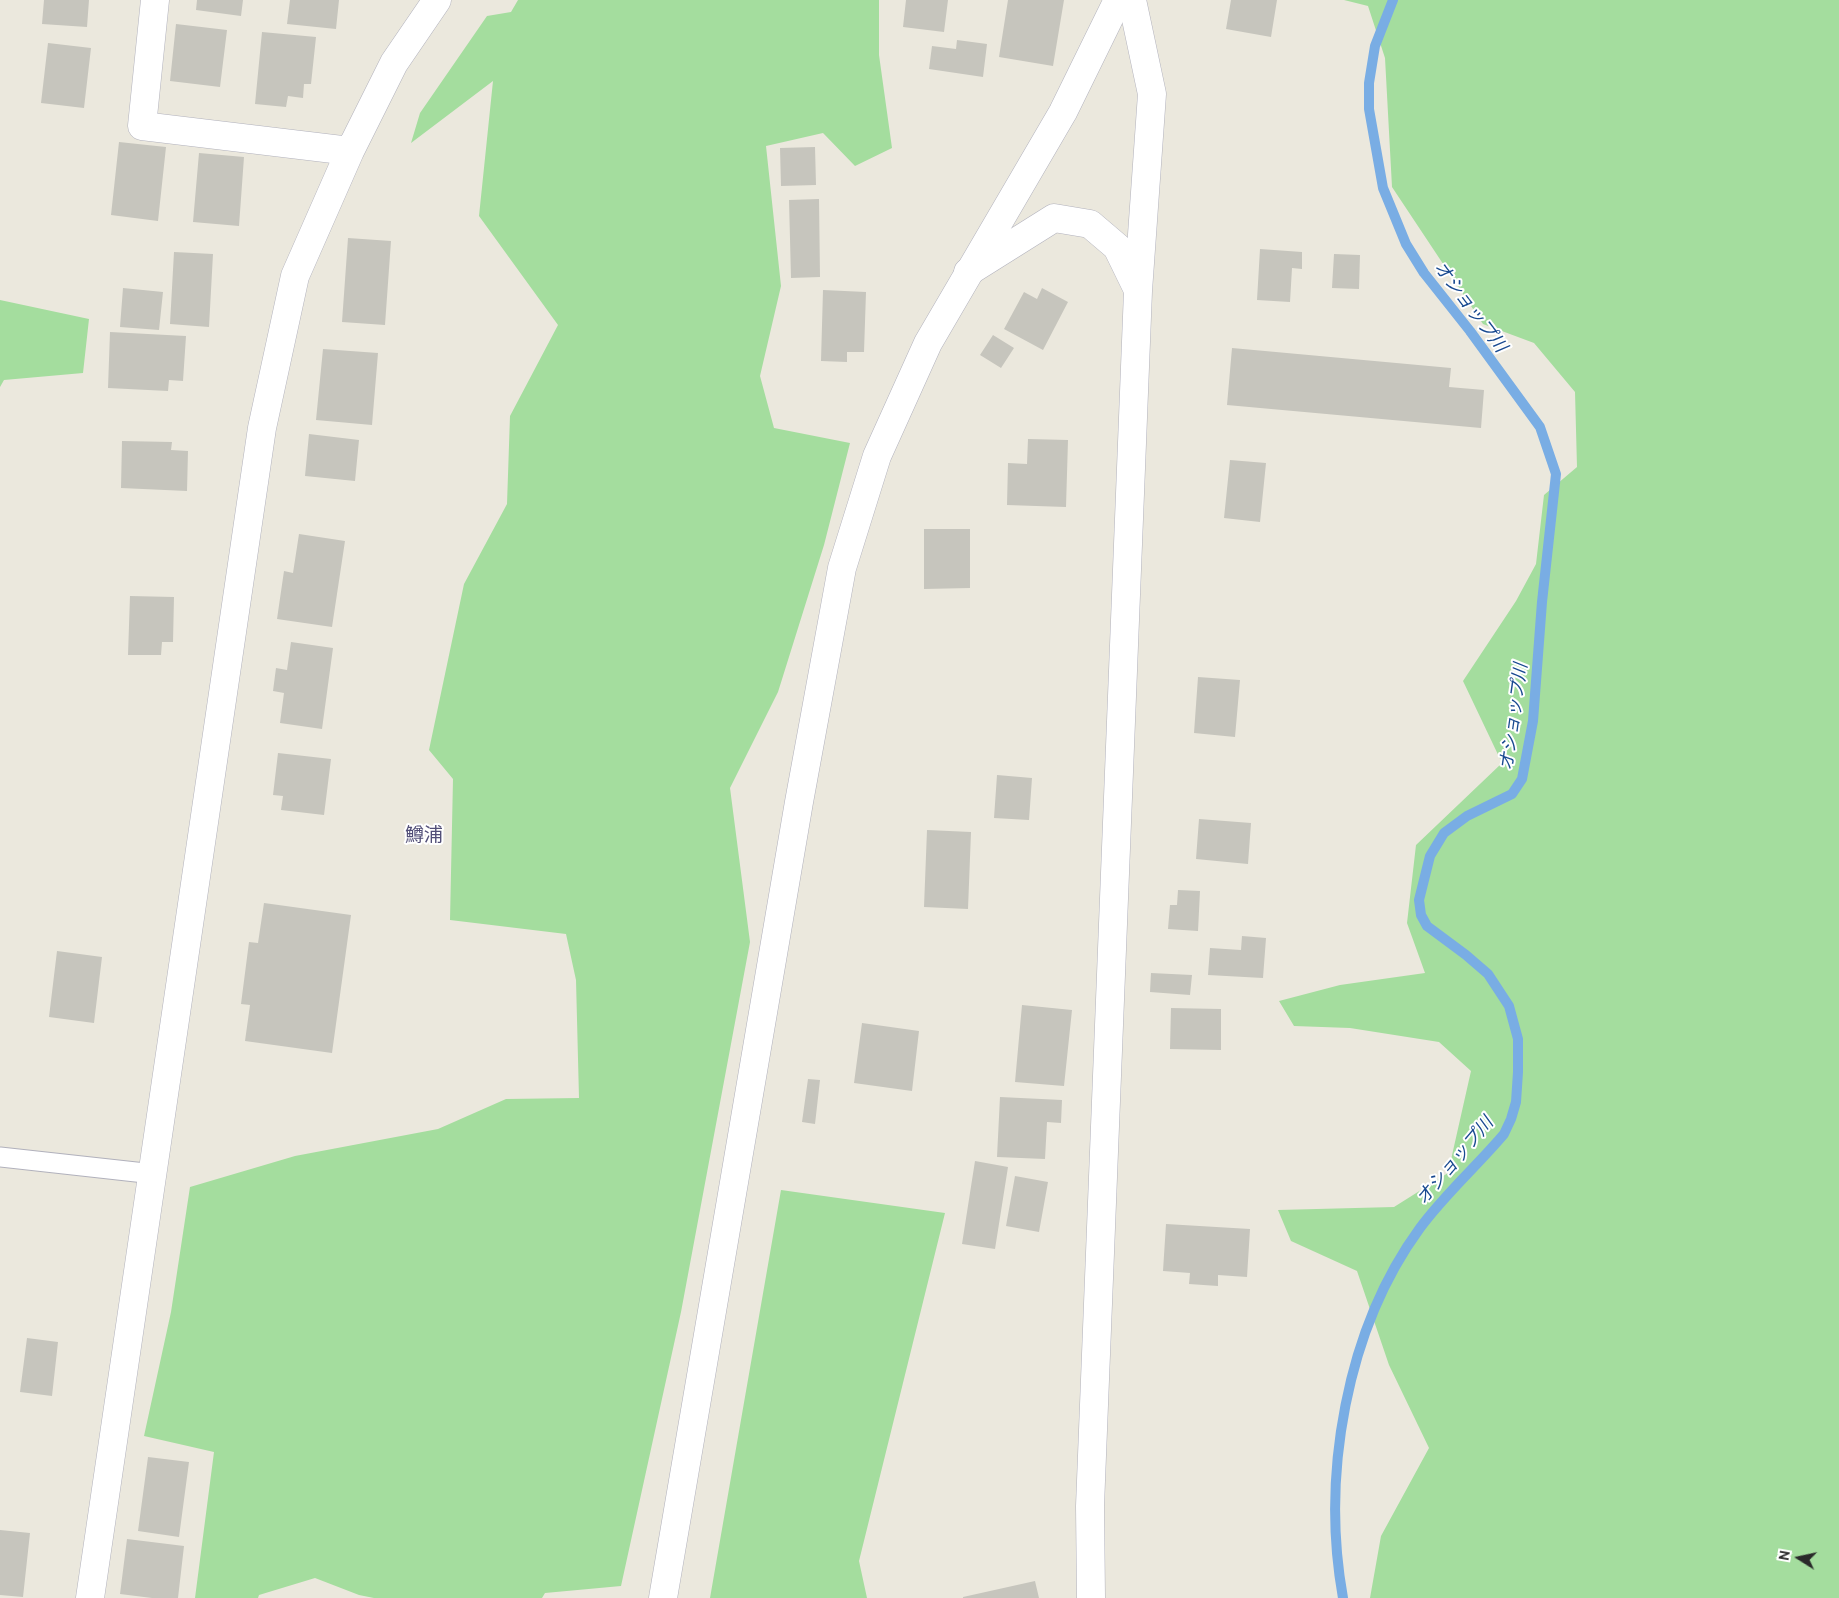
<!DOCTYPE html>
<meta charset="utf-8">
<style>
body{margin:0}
#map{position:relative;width:1839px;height:1598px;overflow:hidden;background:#ebe8dd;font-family:Cabin,sans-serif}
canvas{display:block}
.north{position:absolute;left:1774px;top:1533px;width:50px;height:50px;-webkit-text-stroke:4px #fff;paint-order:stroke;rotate:280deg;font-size:14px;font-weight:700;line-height:20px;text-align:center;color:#2a2a2a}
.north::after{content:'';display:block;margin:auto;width:18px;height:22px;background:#2a2a2a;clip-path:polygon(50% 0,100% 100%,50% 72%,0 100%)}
</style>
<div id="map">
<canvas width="1839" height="1598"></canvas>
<div class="north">N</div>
</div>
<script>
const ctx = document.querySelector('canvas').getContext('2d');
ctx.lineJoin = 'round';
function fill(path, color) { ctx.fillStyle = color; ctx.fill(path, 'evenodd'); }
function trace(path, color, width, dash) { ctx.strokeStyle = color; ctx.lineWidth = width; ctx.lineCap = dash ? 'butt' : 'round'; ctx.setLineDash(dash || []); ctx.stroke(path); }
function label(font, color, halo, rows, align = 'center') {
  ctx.font = font + ' Cabin,"Noto Sans JP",sans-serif'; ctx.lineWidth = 4; ctx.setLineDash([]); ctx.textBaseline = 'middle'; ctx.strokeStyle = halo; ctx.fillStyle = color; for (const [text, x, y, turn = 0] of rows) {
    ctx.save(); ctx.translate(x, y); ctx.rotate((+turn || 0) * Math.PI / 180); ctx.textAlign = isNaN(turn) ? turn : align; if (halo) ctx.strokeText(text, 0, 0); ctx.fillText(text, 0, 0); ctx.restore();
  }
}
fill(new Path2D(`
 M 518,0 L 879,0 L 879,55 L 892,148 L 855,166 L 823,133 L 766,146 L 781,286 L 760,376 L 774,428 L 850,443 L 824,545 L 778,692 L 730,788 L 750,942 L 681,1312 L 621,1586 L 545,1593 L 542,1598 L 374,1598 L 359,1595 L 315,1578 L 259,1595 L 258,1598 L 195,1598 L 214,1452 L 144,1436 L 171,1312 L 190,1187 L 295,1156 L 438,1129 L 506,1099 L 579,1098 L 576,980 L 566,934 L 450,920 L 453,779 L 429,750 L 464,584 L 507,504 L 510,416 L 558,325 L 479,216 L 493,81 L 411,143 L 420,113 L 487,16 L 511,12 Z
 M 1344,0 L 1839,0 L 1839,1598 L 1370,1598 L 1381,1536 L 1429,1448 L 1389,1365 L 1357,1271 L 1291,1241 L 1278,1210 L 1394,1207 L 1448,1173 L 1471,1071 L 1439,1042 L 1350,1028 L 1294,1026 L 1279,1001 L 1340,985 L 1425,973 L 1407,923 L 1416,845 L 1502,763 L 1463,681 L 1516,601 L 1536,564 L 1544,495 L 1577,467 L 1575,392 L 1534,343 L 1483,324 L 1392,187 L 1385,58 L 1368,6 Z
 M 0,300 L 89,319 L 83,373 L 4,380 L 0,387 Z
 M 781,1190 L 945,1213 L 859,1561 L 867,1598 L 710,1598 Z`), '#a4dd9e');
trace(new Path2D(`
 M 1343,1598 C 1321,1476 1346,1329 1420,1228 C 1445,1194 1477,1166 1504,1134 L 1511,1119 L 1516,1102 L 1518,1072 L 1518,1039 L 1509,1006 L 1488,974 L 1466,955 L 1427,926 L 1421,915 L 1419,900 L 1430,856 L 1444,833 L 1467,816 L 1512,794 L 1522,779 L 1533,721 L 1542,602 L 1556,474 L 1540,427 L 1470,331 L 1424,273 L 1406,244 L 1383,188 L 1369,109 L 1369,83 L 1375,46 L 1393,0`), '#79ade4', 10);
fill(new Path2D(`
 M 44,0 L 89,0 L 87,27 L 42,24 Z
 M 197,0 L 243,0 L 241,16 L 196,10 Z
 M 290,0 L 339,0 L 336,29 L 287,24 Z
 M 906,0 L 948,0 L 944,32 L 903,27 Z
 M 1008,0 L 1064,0 L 1053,66 L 999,57 Z
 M 1231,0 L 1277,0 L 1271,37 L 1226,29 Z
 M 176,24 L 227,30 L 220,87 L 170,81 Z
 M 262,32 L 316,37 L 311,84 L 304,84 L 303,98 L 288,96 L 286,107 L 255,104 Z
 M 957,40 L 987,44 L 983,77 L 929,69 L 932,46 L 956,49 Z
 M 48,43 L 91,48 L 84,108 L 41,103 Z
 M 119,142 L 166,147 L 158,221 L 111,215 Z
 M 815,147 L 816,185 L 781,186 L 780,148 Z
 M 199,153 L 244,157 L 239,226 L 193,222 Z
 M 819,199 L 820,277 L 791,278 L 789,200 Z
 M 348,238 L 391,241 L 385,325 L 342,322 Z
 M 1260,249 L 1302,252 L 1302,269 L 1292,268 L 1290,302 L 1257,300 Z
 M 174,252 L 213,254 L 209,327 L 170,324 Z
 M 1334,254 L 1360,255 L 1359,289 L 1332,288 Z
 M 123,288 L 163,292 L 159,330 L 120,327 Z
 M 1042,288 L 1068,302 L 1043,350 L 1004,329 L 1024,292 L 1037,299 Z
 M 823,290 L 866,292 L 864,352 L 847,352 L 847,362 L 821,361 Z
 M 110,332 L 186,336 L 183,381 L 169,380 L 168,391 L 108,388 Z
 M 993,335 L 1014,348 L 1001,368 L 980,355 Z
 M 1232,348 L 1451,368 L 1449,387 L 1484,390 L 1481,428 L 1227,405 Z
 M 323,349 L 378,353 L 372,425 L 316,420 Z
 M 309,434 L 359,440 L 355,481 L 305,476 Z
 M 1028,439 L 1068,440 L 1066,507 L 1007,505 L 1008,463 L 1027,464 Z
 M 122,441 L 172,442 L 171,450 L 188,451 L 187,491 L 121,488 Z
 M 1230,460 L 1266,463 L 1260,522 L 1224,518 Z
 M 924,529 L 970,529 L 970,588 L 924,589 Z
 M 299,534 L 345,541 L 332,627 L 277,619 L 284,571 L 293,573 Z
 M 130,596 L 174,597 L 173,642 L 162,642 L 161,655 L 128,655 Z
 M 291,642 L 333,648 L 322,729 L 280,723 L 284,693 L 273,691 L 276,668 L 287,670 Z
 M 1198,677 L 1240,680 L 1235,737 L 1194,733 Z
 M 278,753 L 331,759 L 324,815 L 281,810 L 283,796 L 273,795 Z
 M 997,775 L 1032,778 L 1029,820 L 994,818 Z
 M 1199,819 L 1251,823 L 1248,864 L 1196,859 Z
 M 927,830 L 971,832 L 968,909 L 924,907 Z
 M 1178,890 L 1200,891 L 1198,931 L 1168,929 L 1170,905 L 1177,905 Z
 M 264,903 L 351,915 L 332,1053 L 245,1041 L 250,1005 L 241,1004 L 249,942 L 258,943 Z
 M 1242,936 L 1266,938 L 1263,978 L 1208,975 L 1210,948 L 1241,950 Z
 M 57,951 L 102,957 L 94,1023 L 49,1017 Z
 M 1151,973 L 1192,975 L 1190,995 L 1150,992 Z
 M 1022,1005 L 1072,1010 L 1064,1086 L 1015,1082 Z
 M 1171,1008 L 1221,1009 L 1221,1050 L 1170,1049 Z
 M 862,1023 L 919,1031 L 912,1091 L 854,1083 Z
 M 808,1079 L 820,1080 L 815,1124 L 802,1122 Z
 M 1000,1097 L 1062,1100 L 1061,1123 L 1047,1122 L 1045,1159 L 997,1157 Z
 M 975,1161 L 1008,1167 L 995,1249 L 962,1244 Z
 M 1015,1176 L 1048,1182 L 1039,1232 L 1006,1226 Z
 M 1166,1224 L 1250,1229 L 1247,1277 L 1218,1275 L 1218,1286 L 1189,1284 L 1190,1273 L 1163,1271 Z
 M 27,1338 L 58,1342 L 52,1396 L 20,1392 Z
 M 148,1457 L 189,1462 L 179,1537 L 138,1531 Z
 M 0,1530 L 30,1533 L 23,1597 L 0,1595 Z
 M 127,1539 L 184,1546 L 178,1598 L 152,1598 L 120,1594 Z
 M 1035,1581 L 1039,1598 L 963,1598 L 963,1597 Z`), '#c6c5bd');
const lane = new Path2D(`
 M 0,1157 L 154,1174`);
const street = new Path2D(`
 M 155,0 L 142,126 L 350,151
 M 968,272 L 1054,218 L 1090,224 L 1117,247 L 1138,290
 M 90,1598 L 262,428 L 295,276 L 350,151 L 394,63 L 437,0
 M 1091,1598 L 1090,1506 L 1138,291 L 1152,94 L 1132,0`);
const secondary = new Path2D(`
 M 663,1598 L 799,802 L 842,568 L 877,456 L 928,343 L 1063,112 L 1118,0`);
trace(lane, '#b1b1bc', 21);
trace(street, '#b1b1bc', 29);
trace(secondary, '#b1b1bc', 29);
trace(lane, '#fff', 19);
trace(street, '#fff', 28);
trace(secondary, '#fff', 28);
label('italic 18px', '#184990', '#fff', [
 ["オショップ川",1470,307,53],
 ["オショップ川",1514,717,-82],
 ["オショップ川",1455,1161,-50]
]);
label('19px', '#514e77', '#fff', [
 ["鱒浦",424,835]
]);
</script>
